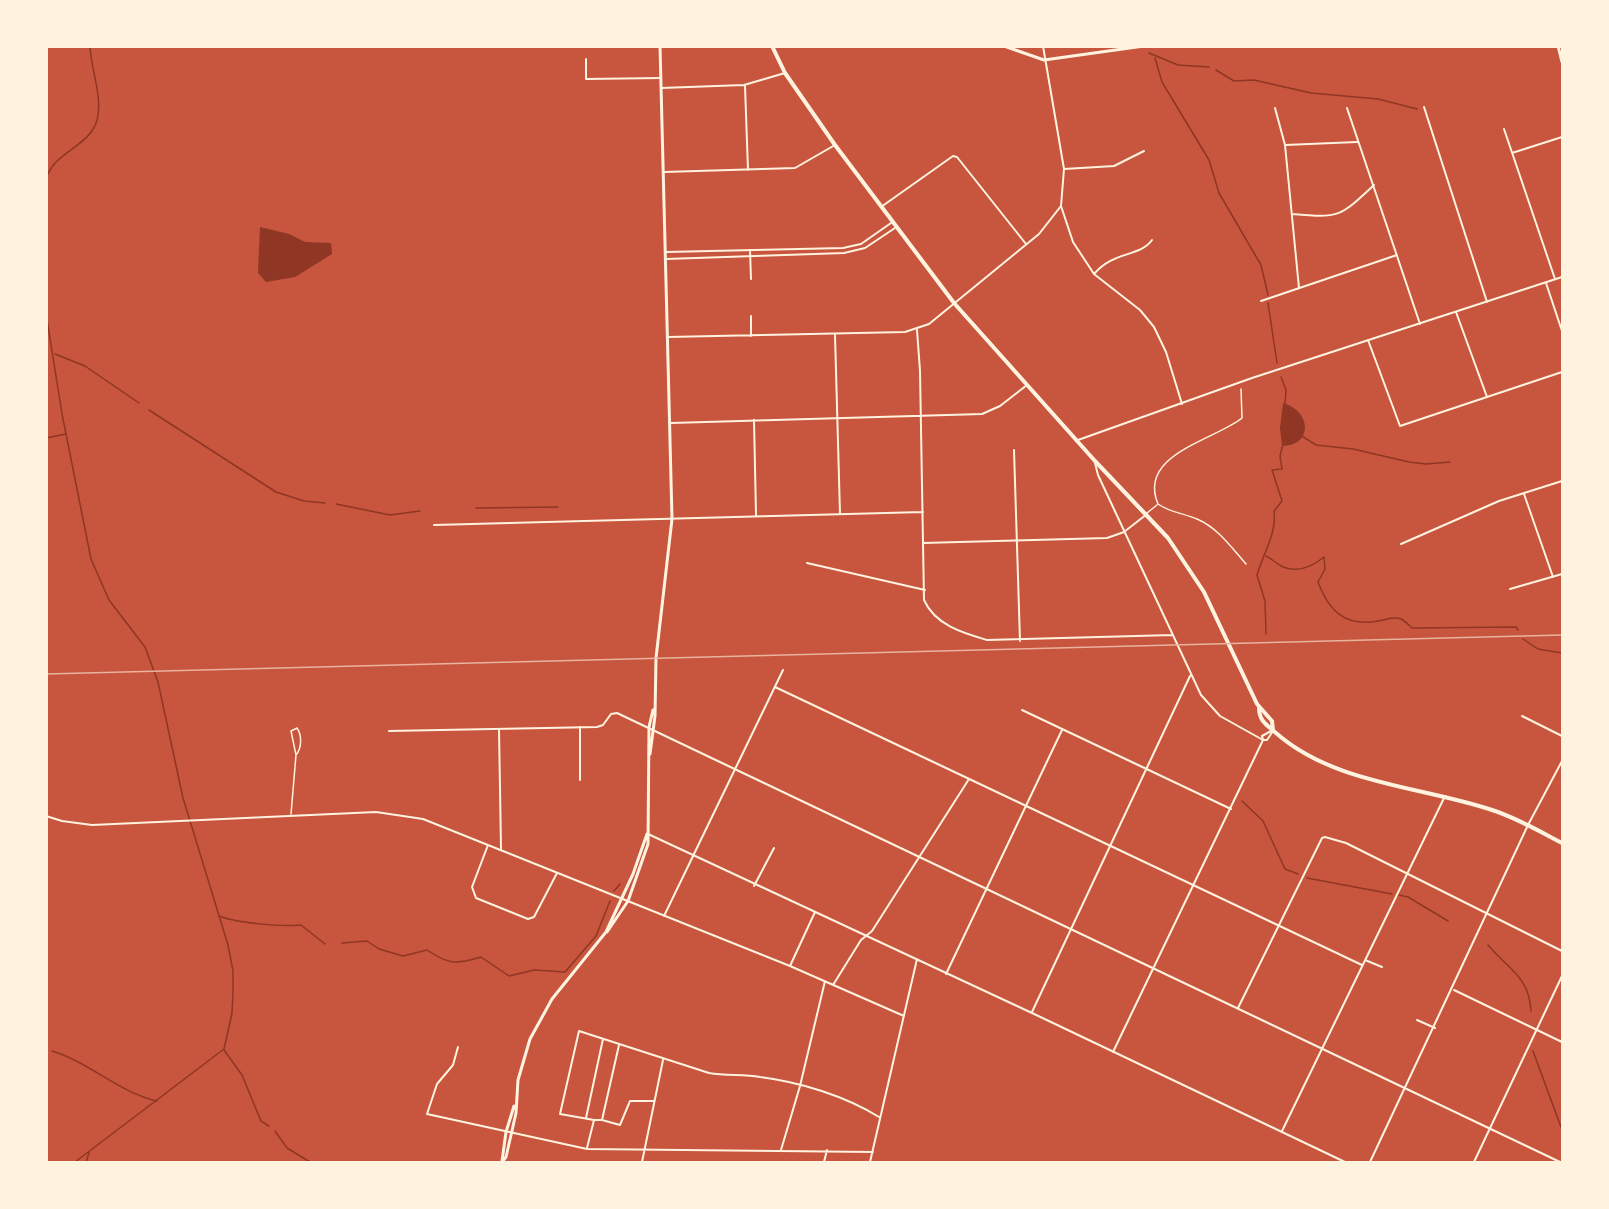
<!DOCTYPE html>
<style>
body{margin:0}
#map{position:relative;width:1609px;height:1209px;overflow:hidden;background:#c8553d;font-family:"DejaVu Sans",sans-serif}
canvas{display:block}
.frame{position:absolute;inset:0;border:48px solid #fff3e0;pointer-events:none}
</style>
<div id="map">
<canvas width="1609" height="1209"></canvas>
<div class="frame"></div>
</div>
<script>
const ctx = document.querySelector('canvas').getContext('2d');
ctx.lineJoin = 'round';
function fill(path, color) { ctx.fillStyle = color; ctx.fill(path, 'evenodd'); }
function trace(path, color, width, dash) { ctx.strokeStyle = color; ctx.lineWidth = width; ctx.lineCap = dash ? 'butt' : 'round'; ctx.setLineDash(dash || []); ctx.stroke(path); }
fill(new Path2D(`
 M 260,227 L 289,234 L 305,242 L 331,243 L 332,254 L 295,277 L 266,282 L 258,273 Z
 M 1283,403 C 1312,411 1313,446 1282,446 L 1280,428 Z`), '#8f3625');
trace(new Path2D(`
 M 1149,53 L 1178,65 L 1209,67
 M 1155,58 L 1162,82 L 1209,160 L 1219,193 L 1261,265 L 1268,295
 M 1216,70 L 1234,81 L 1254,80 L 1311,93 L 1378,99 L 1417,109
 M 46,179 C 54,151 90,147 97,120 C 103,96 91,71 90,46
 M 1268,303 L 1277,363
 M 46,313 L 62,414 L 91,559 L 109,600 L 145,647 L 158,682 L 183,798 L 228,945 L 233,971 L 233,991 L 232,1013 L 224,1049 L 75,1162
 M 55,354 L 85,366 L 139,403
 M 1281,377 L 1286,390 L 1285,404
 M 149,410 L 276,492 L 304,501 L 325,503
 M 1302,436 L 1316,445 L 1353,449 L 1409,462 L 1426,464 L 1450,462
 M 46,438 L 66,434
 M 336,504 L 390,515 L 420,511
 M 476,508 L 558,507
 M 1266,556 C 1272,559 1277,564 1283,567 C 1298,573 1313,566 1324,557 L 1325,569 L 1318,582 C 1329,611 1345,627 1378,621 C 1386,620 1393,616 1401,619 C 1405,621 1409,625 1412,628 L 1516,627 L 1518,630
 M 1266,634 L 1265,601 L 1257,575 C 1263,554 1277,533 1274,511 L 1282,501 L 1272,470 L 1282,469 L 1280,456 L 1283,444
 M 1523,639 L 1538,649 L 1562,653
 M 1242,801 L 1263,821 L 1285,869 L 1298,874
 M 1307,878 L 1392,894
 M 614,891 L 620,884
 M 1399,895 L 1408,897 L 1448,921
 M 219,916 C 237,923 282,927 301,925 L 325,944
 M 342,943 L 367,941 L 379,949 L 403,956 L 427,950 C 448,964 455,965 481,957 L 509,976 L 534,970 L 565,972 L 596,936 L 610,901
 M 1488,945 C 1508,969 1529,976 1531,1011
 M 224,1050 L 242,1075 L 261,1121 L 269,1126
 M 52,1051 C 89,1062 120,1093 157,1101
 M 1533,1051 L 1561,1127
 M 275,1131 L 287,1148 L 310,1162
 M 86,1162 L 89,1153`), '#8f3625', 1.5);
trace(new Path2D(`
 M 1241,389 L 1242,418 C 1215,440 1137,454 1158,504 C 1171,513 1183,513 1197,519 C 1218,528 1231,547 1246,564
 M 1147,513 L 1157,505
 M 291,814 L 296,755 C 302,748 302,735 297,728 L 291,731 L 296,755`), '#fff3e0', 1.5);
trace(new Path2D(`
 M 1043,46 L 1064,169 L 1061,206 L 1073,242 L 1094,274 L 1140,310 L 1154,327 L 1166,352 L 1182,404
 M 586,59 L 586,79 L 661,78
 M 745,86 L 748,170
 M 661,88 L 744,85 L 785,73
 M 1424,107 L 1487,302
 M 1275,108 L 1285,145 L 1299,288
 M 1347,108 L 1420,324
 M 1504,129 L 1555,279
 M 1285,145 L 1357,142
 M 1512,153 L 1562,137
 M 1064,169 L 1114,166 L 1144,151
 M 664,172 L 795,168 L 835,145
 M 881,207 L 953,156 L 957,157 L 1026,244
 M 1292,214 C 1339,218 1339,218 1374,185
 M 750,250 L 751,279
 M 666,252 L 843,248 L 861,244 L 891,223
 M 666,259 L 844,253 L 865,248 L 895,228
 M 1094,274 C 1113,251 1140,257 1152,240
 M 1546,283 L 1562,331
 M 1261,301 L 1397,255
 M 1456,312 L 1487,397
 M 751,316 L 751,336
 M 917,330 L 920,371 L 924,600 C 935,625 963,633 987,640 L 1173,635
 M 835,335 L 840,514
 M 668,337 L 905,332 L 929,324 L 1039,234 L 1061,206
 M 1368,340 L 1400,426 L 1562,372
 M 754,420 L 756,515
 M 671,423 L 982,414 L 1000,406 L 1027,385
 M 1078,440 L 1252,378 L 1562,277
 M 1014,450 L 1020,641
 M 1095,463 L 1098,475 L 1201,695 L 1220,716 L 1263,740
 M 1524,494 L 1553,577
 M 434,525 L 923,512
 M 923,543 L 1107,538 L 1124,532 L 1147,514
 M 1401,544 L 1499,501 L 1562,481
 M 807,563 L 925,590
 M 1510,589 L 1562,574
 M 775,687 L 1362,965
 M 1022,710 L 1231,809
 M 1522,716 L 1562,736
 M 499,729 L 501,849
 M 389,731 L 597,727 L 603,725 L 611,714 L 617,713 L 1560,1162
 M 1263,740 L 1267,740 L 1273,731
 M 580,780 L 580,727
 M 46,816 L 62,821 L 92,825 L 376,812 L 423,819 L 790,966 L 904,1016
 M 648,834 L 1032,1013 L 1345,1162
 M 488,845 L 472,887 L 476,898 L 528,919 L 534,917 L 557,873
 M 754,886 L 774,848
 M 664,916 L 783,670
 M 1365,960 L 1382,967
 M 790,966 L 815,912
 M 946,974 L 1062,730
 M 833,985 L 861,940 L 872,931 L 969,779
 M 1454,990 L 1562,1042
 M 1238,1008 L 1322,838 L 1325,837 L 1346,843 L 1562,951
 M 1032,1012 L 1190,676
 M 1417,1020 L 1435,1028
 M 458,1047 L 453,1065 L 437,1084 L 427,1114 L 587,1149 L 873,1152
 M 1113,1052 L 1263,740 L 1262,736 L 1273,730
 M 586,1118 L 603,1039
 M 594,1120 L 560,1114 L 579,1031 L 709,1073 C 727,1076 743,1074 760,1077 C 800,1082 845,1096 879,1117
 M 602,1120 L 620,1125 L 630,1101 L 654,1101
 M 1282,1131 L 1445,796
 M 587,1148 L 594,1120 L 602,1120 L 619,1045
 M 781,1150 L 800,1086 L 825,981
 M 642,1162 L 663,1060
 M 824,1162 L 827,1150
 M 870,1162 L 917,959
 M 1370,1162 L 1528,825 L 1562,761
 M 1474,1162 L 1562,976`), '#fff3e0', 2);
trace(new Path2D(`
 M 1004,46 L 1044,60 L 1144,46
 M 1558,46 L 1562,62
 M 650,754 L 655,716 L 656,658 L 672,519 L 660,46
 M 607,932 L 628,901 L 648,844 L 649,727 L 653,710
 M 502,1161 L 506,1132 L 514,1106
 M 502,1162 L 506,1157 L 516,1113 L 518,1080 L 530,1039 L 552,999 L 606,932 L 633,874 L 647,834`), '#fff3e0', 3);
trace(new Path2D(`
 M 772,46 L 785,73 L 835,145 L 954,303 L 1095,461 L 1168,538 L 1204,592 L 1257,704 L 1272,721 L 1273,730
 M 1259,708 C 1259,721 1267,725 1276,733 C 1334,784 1420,786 1492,810 C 1517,818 1539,831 1562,843`), '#fff3e0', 4);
trace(new Path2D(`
 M 46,674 L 1562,635`), '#e9b49f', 1.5);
</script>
